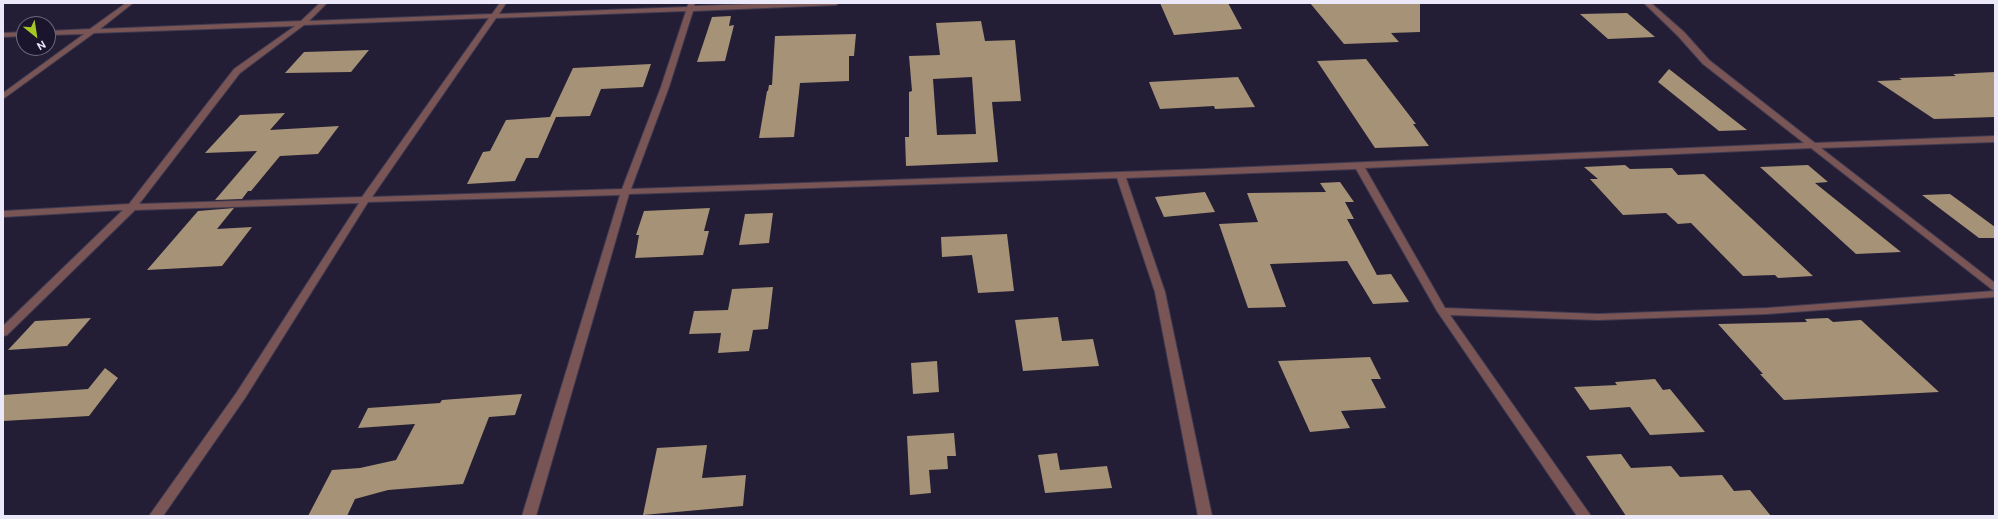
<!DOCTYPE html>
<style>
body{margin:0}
#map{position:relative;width:1998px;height:519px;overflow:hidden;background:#231e36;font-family:Ubuntu,sans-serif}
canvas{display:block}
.frame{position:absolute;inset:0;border:4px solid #ebe8f9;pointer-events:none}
.north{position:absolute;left:16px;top:16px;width:40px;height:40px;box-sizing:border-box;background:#1a152c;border:1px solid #6e697e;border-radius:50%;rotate:150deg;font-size:11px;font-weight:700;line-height:16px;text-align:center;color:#ebe8f9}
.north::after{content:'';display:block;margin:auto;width:14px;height:18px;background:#a5c823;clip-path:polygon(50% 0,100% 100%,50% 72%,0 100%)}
</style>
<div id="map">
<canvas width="1998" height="519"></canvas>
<div class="frame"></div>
<div class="north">N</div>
</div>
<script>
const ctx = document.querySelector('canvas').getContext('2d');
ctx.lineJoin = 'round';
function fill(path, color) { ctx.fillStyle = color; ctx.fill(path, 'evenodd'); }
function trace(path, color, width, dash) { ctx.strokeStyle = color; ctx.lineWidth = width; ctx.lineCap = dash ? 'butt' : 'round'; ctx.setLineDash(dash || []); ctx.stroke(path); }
fill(new Path2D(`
 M 1160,3 L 1228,3 L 1242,29 L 1174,35 Z
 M 1310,3 L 1420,3 L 1420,32 L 1391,33 L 1399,42 L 1344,44 Z
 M 1627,13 L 1655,37 L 1608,39 L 1580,14 Z
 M 731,16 L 729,26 L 734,25 L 725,61 L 697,62 L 712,17 Z
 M 981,21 L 985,41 L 1015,40 L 1021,101 L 992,102 L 998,162 L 906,166 L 905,137 L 909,137 L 909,92 L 912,91 L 909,56 L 940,55 L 936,23 ZM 972,77 L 976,134 L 937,135 L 933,79 Z
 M 856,34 L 854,56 L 849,56 L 849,81 L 800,83 L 794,137 L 759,138 L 767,91 L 768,91 L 769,85 L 772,85 L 775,36 Z
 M 369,50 L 351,72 L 285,73 L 304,52 Z
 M 1366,59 L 1416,124 L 1413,124 L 1429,146 L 1375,148 L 1317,61 Z
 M 651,64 L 643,87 L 601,89 L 590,116 L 556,117 L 538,158 L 526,158 L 515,181 L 467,184 L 483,152 L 490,151 L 506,120 L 550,117 L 573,68 Z
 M 1669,69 L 1747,130 L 1719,131 L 1658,82 Z
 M 1995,72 L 1995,117 L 1934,119 L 1877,81 L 1902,80 L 1899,78 L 1956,76 L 1953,74 Z
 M 1238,77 L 1255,107 L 1215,109 L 1214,106 L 1160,109 L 1149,82 Z
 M 285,113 L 270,130 L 339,126 L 318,154 L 280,156 L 251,191 L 248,191 L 242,199 L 215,200 L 257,151 L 205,153 L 240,115 Z
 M 1625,165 L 1630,169 L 1672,168 L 1678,175 L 1704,174 L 1813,276 L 1778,278 L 1775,275 L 1743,276 L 1691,223 L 1678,224 L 1666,213 L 1623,215 L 1590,179 L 1598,179 L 1584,167 Z
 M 1808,165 L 1828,182 L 1815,183 L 1901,252 L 1856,254 L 1760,167 Z
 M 1340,182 L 1354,202 L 1345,202 L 1354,219 L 1347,219 L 1377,275 L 1391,274 L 1409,302 L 1373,304 L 1347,261 L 1270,264 L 1286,307 L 1248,308 L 1219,224 L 1258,222 L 1247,193 L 1326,192 L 1320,183 Z
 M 1205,192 L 1215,212 L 1164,217 L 1155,197 Z
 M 1950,194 L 1995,227 L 1995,238 L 1979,238 L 1922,195 Z
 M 234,208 L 217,229 L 252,227 L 222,266 L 147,270 L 198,211 Z
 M 710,208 L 704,231 L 709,231 L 703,255 L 635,258 L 639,235 L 636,235 L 644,211 Z
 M 773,213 L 769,243 L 739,245 L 745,214 Z
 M 1007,234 L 1014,291 L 978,293 L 972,255 L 942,257 L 941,237 Z
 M 773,287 L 768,329 L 753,330 L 749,351 L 718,353 L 721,333 L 689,334 L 694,311 L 728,310 L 732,289 Z
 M 1058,317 L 1062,341 L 1093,339 L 1099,366 L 1023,371 L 1015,320 Z
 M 91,318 L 67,346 L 8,350 L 35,321 Z
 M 1828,318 L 1833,322 L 1861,320 L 1939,392 L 1784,400 L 1760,374 L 1763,374 L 1718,324 L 1807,322 L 1805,319 Z
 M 1370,357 L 1381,379 L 1371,379 L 1386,408 L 1341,411 L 1350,428 L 1310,432 L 1278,361 Z
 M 937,361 L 939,392 L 913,394 L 911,363 Z
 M 105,368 L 118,378 L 89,416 L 3,421 L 3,395 L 88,389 Z
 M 1655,379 L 1663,390 L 1670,389 L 1705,432 L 1650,435 L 1630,407 L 1590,410 L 1574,387 L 1617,385 L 1615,382 Z
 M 522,394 L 515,415 L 489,417 L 463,484 L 388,490 L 355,499 L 347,516 L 308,516 L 332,470 L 360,468 L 396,460 L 415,424 L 358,428 L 368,408 L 440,403 L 442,400 Z
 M 954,433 L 956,456 L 947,456 L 948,469 L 929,470 L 931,493 L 910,495 L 907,436 Z
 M 707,445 L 702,478 L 746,475 L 743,506 L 643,515 L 657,448 Z
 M 1057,453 L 1060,470 L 1107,466 L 1112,488 L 1045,493 L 1038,455 Z
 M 1621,454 L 1631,468 L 1671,466 L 1680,477 L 1722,475 L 1734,491 L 1750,490 L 1771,516 L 1626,516 L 1586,456 Z`), '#a69276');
const minor = new Path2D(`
 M 126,3 L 133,3 L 100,29 L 301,21 L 320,3 L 327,3 L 309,21 L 492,14 L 500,3 L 506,3 L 499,14 L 687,7 L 689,3 L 695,3 L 694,6 L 781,3 L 839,3 L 836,5 L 693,11 L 669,87 L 631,189 L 1205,169 L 1804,143 L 1703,64 L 1678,36 L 1644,3 L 1651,3 L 1684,32 L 1709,60 L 1815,143 L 1995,136 L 1995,142 L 1821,148 L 1995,283 L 1995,297 L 1767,314 L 1598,320 L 1450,315 L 1591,516 L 1577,516 L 1437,311 L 1356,169 L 1126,178 L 1165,292 L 1212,516 L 1198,516 L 1155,292 L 1117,178 L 629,194 L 536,516 L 522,516 L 620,195 L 368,202 L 245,398 L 163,516 L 149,516 L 237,392 L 359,203 L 135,210 L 7,335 L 3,336 L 3,326 L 123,210 L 3,217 L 3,211 L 129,204 L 234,69 L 295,26 L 94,33 L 3,99 L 3,93 L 84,34 L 48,35 L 48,31 L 90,29 ZM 686,11 L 661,87 L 622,189 L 372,197 L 496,18 ZM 489,18 L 362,197 L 139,204 L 240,73 L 304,25 ZM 1811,148 L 1994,291 L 1767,308 L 1598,314 L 1445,308 L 1365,168 Z
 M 24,32 L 24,36 L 3,37 L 3,33 Z`);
trace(minor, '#3f3a51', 2);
fill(minor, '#795555');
</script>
